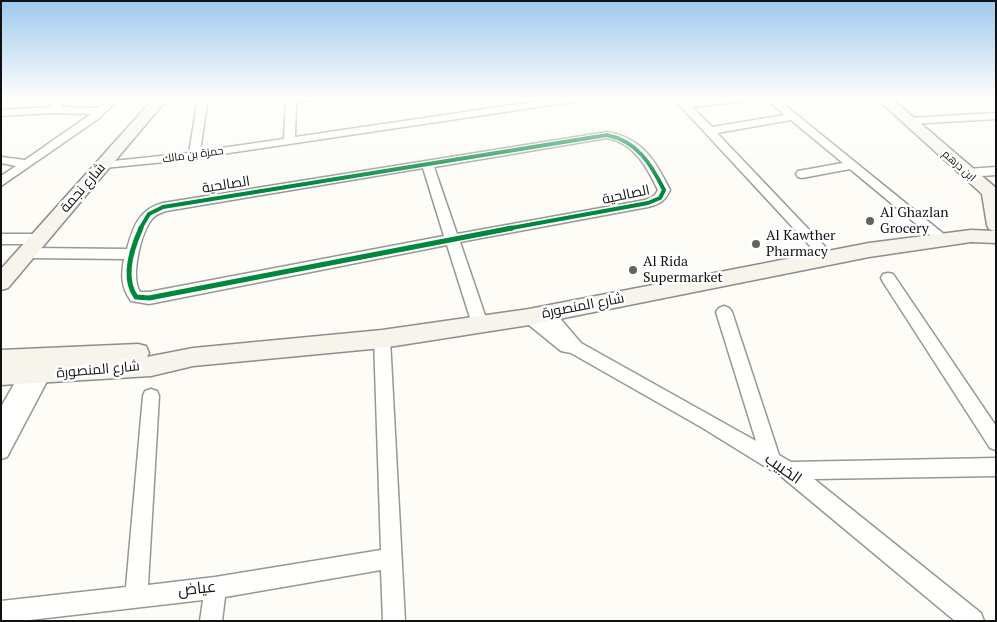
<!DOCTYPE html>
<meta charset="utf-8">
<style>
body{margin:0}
#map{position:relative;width:997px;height:622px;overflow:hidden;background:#fdfcf7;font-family:"PT Serif",serif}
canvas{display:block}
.frame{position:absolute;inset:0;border:2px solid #111;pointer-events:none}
</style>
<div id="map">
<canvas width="997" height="622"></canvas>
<div class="frame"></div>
</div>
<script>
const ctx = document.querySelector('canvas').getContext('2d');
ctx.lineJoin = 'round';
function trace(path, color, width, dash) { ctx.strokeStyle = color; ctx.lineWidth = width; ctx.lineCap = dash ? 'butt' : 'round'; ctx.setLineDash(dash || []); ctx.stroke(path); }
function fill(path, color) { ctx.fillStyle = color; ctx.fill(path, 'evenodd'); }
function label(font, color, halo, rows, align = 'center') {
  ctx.font = font + ' "PT Serif",Cairo,serif'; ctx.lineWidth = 5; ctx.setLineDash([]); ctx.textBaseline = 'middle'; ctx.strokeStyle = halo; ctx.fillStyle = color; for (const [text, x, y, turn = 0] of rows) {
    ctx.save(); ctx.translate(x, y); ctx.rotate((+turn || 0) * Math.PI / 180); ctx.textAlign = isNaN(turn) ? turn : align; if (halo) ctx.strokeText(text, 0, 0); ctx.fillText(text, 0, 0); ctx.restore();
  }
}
const street = new Path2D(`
 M 59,98 L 69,98 L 61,107 L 98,108 L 109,98 L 120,98 L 98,119 L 1,186 L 1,176 L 16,166 L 1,163 L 1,157 L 25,160 L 91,114 L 52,113 L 1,116 L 1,110 L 49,107 Z
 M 198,98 L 208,98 L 200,151 L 284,139 L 286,98 L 313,98 L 312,100 L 296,102 L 295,137 L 560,98 L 583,98 L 578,101 L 175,161 L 104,168 L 98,165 L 104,162 L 189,153 Z
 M 673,98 L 683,98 L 687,102 L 723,98 L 751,98 L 746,101 L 692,107 L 712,127 L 785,115 L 765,98 L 776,98 L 950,239 L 948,242 L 938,242 L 850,169 L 802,178 L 798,177 L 796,174 L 798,171 L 843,163 L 791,120 L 717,133 L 835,257 L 833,260 L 823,260 Z
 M 996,113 L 996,119 L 910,124 L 905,121 L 910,118 Z
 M 607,132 C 642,138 655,160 670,190 C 665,201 660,204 648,207 L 460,242 L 488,324 L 485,328 L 480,330 L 475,328 L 472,324 L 447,245 L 149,304 L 131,301 C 121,287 121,275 124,259 L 28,258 L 23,256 L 21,253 L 23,250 L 28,248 L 127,249 C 133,227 139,209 163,203 ZM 607,138 C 634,143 647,167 658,190 L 655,195 L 645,200 L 457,234 L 434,167 ZM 423,168 L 444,236 L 149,292 L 140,292 C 130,277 141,232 152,219 C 156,214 161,213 166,211 Z
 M 996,167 L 996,175 L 967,177 L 961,173 L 967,169 Z
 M 1,234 L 40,234 L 45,236 L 47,239 L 45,242 L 40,244 L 1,244 Z
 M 888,273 L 893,274 L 996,426 L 996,450 L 990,448 L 883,282 L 881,278 L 883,274 Z
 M 724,306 L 729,308 L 732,312 L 779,455 L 791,462 L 996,458 L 996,476 L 814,479 L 981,613 L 984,621 L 955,621 L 782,477 L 701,427 L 571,353 L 561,351 L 524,321 L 521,317 L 524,313 L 529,311 L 545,321 L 539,313 L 542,309 L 547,307 L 552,309 L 581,343 L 756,441 L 716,312 L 719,308 Z
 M 382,333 L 388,335 L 390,339 L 405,621 L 383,621 L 381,570 L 225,597 L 222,621 L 200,621 L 203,600 L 21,621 L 1,621 L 1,601 L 126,587 L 143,396 L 145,391 L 151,389 L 157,391 L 159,396 L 148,585 L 215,577 L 381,550 L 374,339 L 376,335 Z
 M 33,359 L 40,364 L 47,359 L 53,361 L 55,366 L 7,457 L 1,459 L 1,407 L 27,361 Z`);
const secondary = new Path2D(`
 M 154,98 L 168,98 L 8,288 L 1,290 L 1,269 Z
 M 876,98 L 891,98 L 996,188 L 996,243 L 971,242 L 869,257 L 529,325 L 382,348 L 193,366 L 151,376 L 1,385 L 1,350 L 138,344 L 146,346 L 149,353 L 147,357 L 193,348 L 382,330 L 529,309 L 869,243 L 971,230 L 994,231 L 989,229 L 987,225 L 982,194 Z`);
trace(street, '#979795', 3);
trace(secondary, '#8e8d8b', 3);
fill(street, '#fffffe');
fill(secondary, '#f6f4eb');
trace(new Path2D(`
 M 140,229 L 149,214 L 163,207 L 607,135 C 637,141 651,164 664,190 L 660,198 L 648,203 L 506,229`), '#00873e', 4);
trace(new Path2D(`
 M 141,228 C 132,248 122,278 136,297 L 149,298 L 512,228`), '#00873e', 5);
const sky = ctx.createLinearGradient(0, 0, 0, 185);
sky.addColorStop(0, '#9dc9ee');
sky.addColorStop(0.53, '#fefefb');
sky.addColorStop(1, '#fefefb00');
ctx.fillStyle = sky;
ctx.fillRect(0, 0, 997, 185);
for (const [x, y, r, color] of [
 [870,221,5,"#646362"],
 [756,244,5,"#646362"],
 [633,270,5,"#646362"]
]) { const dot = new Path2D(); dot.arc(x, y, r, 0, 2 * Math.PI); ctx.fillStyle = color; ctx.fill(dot); trace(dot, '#fff', 2); }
label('11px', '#111', '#fff', [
 ["حمزة بن مالك",193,155,-8],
 ["ابن درهم",959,166,42]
]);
label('14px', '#111', '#fff', [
 ["الصالحية",226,185,-9],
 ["شارع نجمة",83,188,-49],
 ["الصالحية",626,195,-12],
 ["شارع المنصورة",583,306,-11],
 ["شارع المنصورة",98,370,-5]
]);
label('14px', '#111', '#fff', [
 ["Al Ghazlan",880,213],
 ["Grocery",880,229],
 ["Al Kawther",766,236],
 ["Pharmacy",766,252],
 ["Al Rida",643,262],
 ["Supermarket",643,278]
], 'left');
label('16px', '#111', '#fff', [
 ["الخبيب",783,469,35],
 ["عياض",197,589,-6]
]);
</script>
